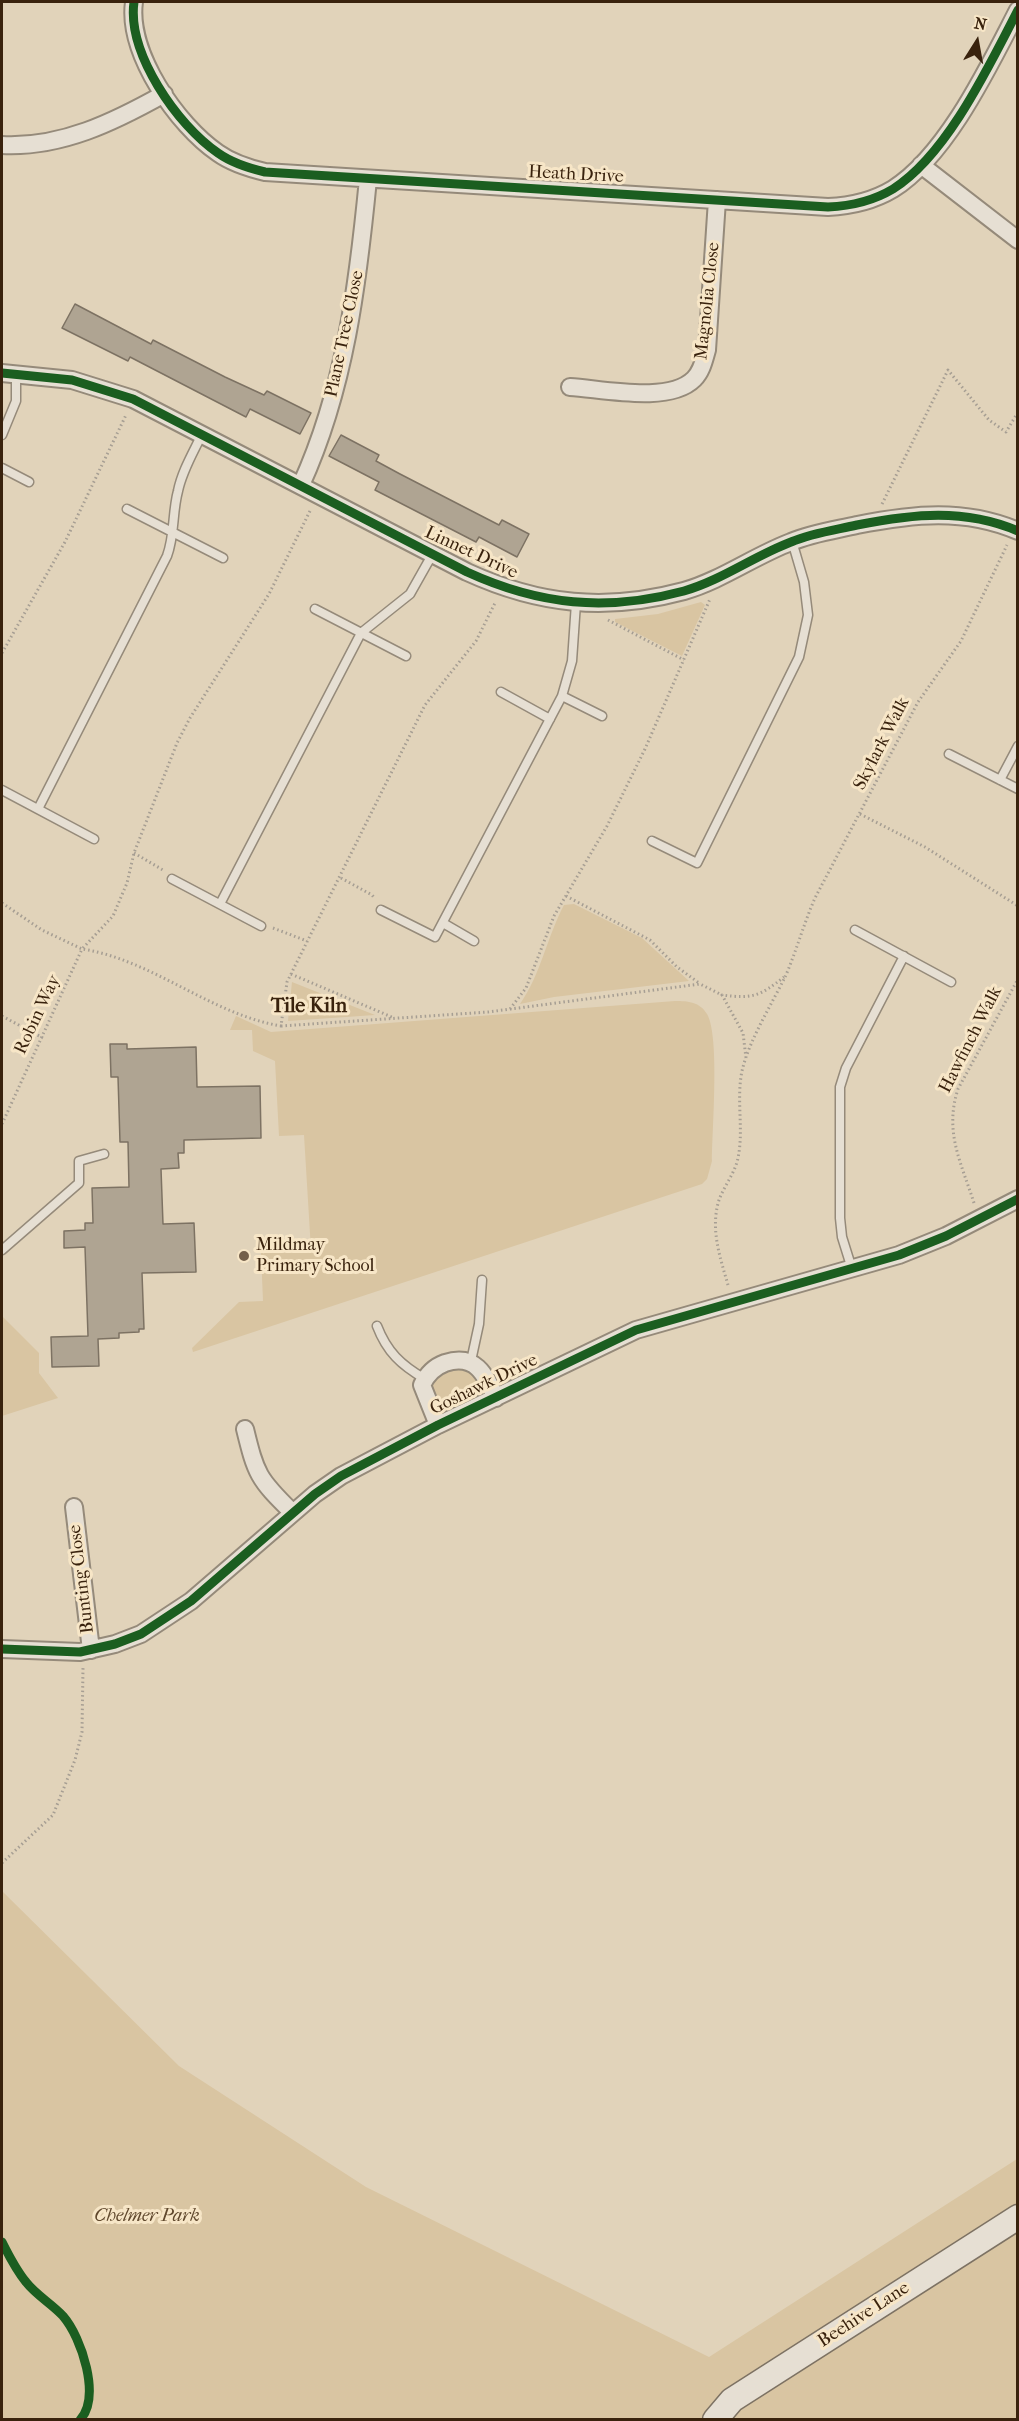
<!DOCTYPE html>
<style>
body{margin:0}
#map{position:relative;width:1019px;height:2421px;overflow:hidden;background:#e1d3ba;font-family:"IM FELL French Canon",serif}
canvas{display:block}
.frame{position:absolute;inset:0;border:3px solid #39220d;pointer-events:none}
.north{position:absolute;left:947px;top:12px;width:60px;height:60px;-webkit-text-stroke:4px #f7e6c7;paint-order:stroke;rotate:11deg;font-size:16px;font-weight:700;line-height:24px;text-align:center;color:#39220d}
.north::after{content:'';display:block;margin:auto;width:21px;height:27px;background:#39220d;clip-path:polygon(50% 0,100% 100%,50% 72%,0 100%)}
</style>
<div id="map">
<canvas width="1019" height="2421"></canvas>
<div class="frame"></div>
<div class="north">N</div>
</div>
<script>
const ctx = document.querySelector('canvas').getContext('2d');
ctx.lineJoin = 'round';
function fill(path, color) { ctx.fillStyle = color; ctx.fill(path, 'evenodd'); }
function trace(path, color, width, dash) { ctx.strokeStyle = color; ctx.lineWidth = width; ctx.lineCap = dash ? 'butt' : 'round'; ctx.setLineDash(dash || []); ctx.stroke(path); }
function label(font, color, halo, rows, align = 'center') {
  ctx.font = font + ' "IM FELL French Canon",serif'; ctx.lineWidth = 6; ctx.setLineDash([]); ctx.textBaseline = 'middle'; ctx.strokeStyle = halo; ctx.fillStyle = color; for (const [text, x, y, turn = 0] of rows) {
    ctx.save(); ctx.translate(x, y); ctx.rotate((+turn || 0) * Math.PI / 180); ctx.textAlign = isNaN(turn) ? turn : align; if (halo) ctx.strokeText(text, 0, 0); ctx.fillText(text, 0, 0); ctx.restore();
  }
}
fill(new Path2D(`
 M 701,602 L 705,605 L 682,656 L 615,622 L 615,619 L 658,614 Z
 M 574,904 L 642,938 L 689,981 L 554,997 L 520,1004 C 541,974 547,937 564,905 Z
 M 292,982 L 375,1015 L 288,1021 Z
 M 675,1001 C 688,1001 700,1002 707,1014 C 720,1036 712,1131 712,1161 L 707,1179 L 702,1184 L 193,1352 L 192,1348 L 239,1302 L 263,1301 L 261,1253 L 311,1250 L 304,1135 L 279,1136 L 275,1061 L 253,1051 L 252,1030 L 230,1030 L 236,1016 L 271,1032 Z
 M 2,1316 L 39,1353 L 39,1373 L 58,1398 L 2,1416 Z
 M 454,1368 C 477,1369 483,1384 468,1401 L 451,1406 L 436,1400 L 430,1387 L 438,1373 Z
 M 2,1891 L 179,2066 L 366,2187 L 709,2357 L 1017,2159 L 1017,2419 L 734,2419 L 722,2401 L 704,2420 L 2,2419 Z`), '#d9c5a2');
const building = new Path2D(`
 M 75,304 L 151,344 L 153,340 L 225,377 L 264,395 L 267,391 L 311,413 L 300,434 L 250,409 L 246,417 L 130,357 L 128,361 L 62,328 Z
 M 341,435 L 379,455 L 376,461 L 400,474 L 499,525 L 502,520 L 529,534 L 517,557 L 479,537 L 476,542 L 375,490 L 379,482 L 329,456 Z
 M 110,1044 L 127,1044 L 127,1049 L 196,1047 L 197,1087 L 260,1086 L 261,1138 L 184,1140 L 184,1153 L 178,1153 L 179,1168 L 161,1169 L 163,1224 L 194,1223 L 196,1272 L 142,1273 L 144,1329 L 139,1329 L 139,1332 L 119,1333 L 119,1338 L 98,1339 L 99,1366 L 52,1367 L 51,1337 L 88,1336 L 85,1247 L 64,1248 L 64,1231 L 85,1230 L 85,1223 L 93,1223 L 92,1188 L 129,1187 L 128,1142 L 120,1142 L 118,1077 L 111,1077 Z`);
fill(building, '#afa492');
trace(building, '#7d7263', 1.5);
const service = new Path2D(`
 M 2,435 L 16,401 L 16,374
 M 2,468 L 29,482
 M 127,509 L 223,558
 M 315,609 L 406,656
 M 501,692 L 550,719
 M 562,696 L 602,716
 M 949,754 L 1018,789
 M 1000,780 L 1018,746
 M 2,790 L 94,839
 M 38,809 L 167,556 C 175,535 172,513 178,491 C 182,471 193,453 202,434
 M 652,841 L 697,863 L 799,657 L 808,615 L 804,582 L 792,541
 M 172,879 L 261,926
 M 220,904 L 361,633 L 410,594 L 432,555
 M 381,910 L 435,937 L 562,696 L 572,661 L 576,603
 M 443,923 L 474,941
 M 855,930 L 951,982
 M 2,1250 L 79,1183 L 79,1161 L 104,1154
 M 852,1269 L 842,1237 L 840,1218 L 840,1087 L 846,1068 L 904,956
 M 377,1326 C 387,1352 401,1365 425,1379
 M 471,1361 L 479,1324 L 482,1280`);
const minor = new Path2D(`
 M 134,2 C 127,53 177,125 218,153 C 232,163 248,168 265,172 L 828,207 C 851,206 873,201 893,189 C 947,155 989,66 1018,10
 M 2,145 C 61,148 114,122 164,94
 M 921,165 L 1018,240
 M 2,373 L 72,380 L 133,399 L 467,572 C 539,605 606,612 684,591 C 722,580 754,556 791,542 C 812,533 835,530 857,525 C 913,514 964,508 1018,531
 M 570,387 C 603,389 669,404 694,379 C 702,371 704,360 707,350 L 717,200
 M 301,485 C 345,389 358,283 368,179
 M 438,1425 L 422,1385 C 427,1374 434,1367 445,1363 C 475,1353 485,1374 496,1398
 M 245,1429 C 256,1474 258,1479 292,1512
 M 74,1507 L 91,1650
 M 2,1649 L 80,1652 L 115,1644 L 141,1634 L 191,1601 L 315,1494 L 341,1476 L 438,1425 L 636,1330 L 899,1255 L 946,1236 L 1018,1199`);
const secondary = new Path2D(`
 M 715,2420 L 732,2400 L 1018,2217`);
trace(service, '#958a7a', 11);
trace(minor, '#958a7a', 20);
trace(secondary, '#7d7263', 27);
trace(new Path2D(`
 M 882,504 L 948,370 L 989,420 L 1006,432 L 1018,412
 M 310,511 L 269,594 L 190,718 L 177,743 L 134,853 L 127,883 L 113,916 L 82,949 C 153,960 210,1014 281,1026 L 287,982 L 425,705 L 476,641 L 496,601
 M 608,620 L 684,660
 M 2,653 L 65,542 L 126,415
 M 860,814 L 925,847 L 1018,906
 M 134,853 L 163,870
 M 341,878 L 372,895 L 375,899
 M 566,896 L 650,940 L 677,967 L 699,983
 M 2,903 L 42,930 L 82,949 L 2,1124
 M 273,928 L 307,941
 M 291,974 L 394,1018
 M 510,1009 L 526,988 L 554,916 L 607,826 L 645,749 L 710,599
 M 2,1016 L 43,1038
 M 281,1026 L 488,1012 L 700,984 L 722,995
 M 746,1058 L 743,1033 L 722,995 C 753,999 760,996 784,977
 M 974,1203 C 961,1162 944,1132 958,1089 L 1018,979
 M 728,1285 C 720,1257 710,1229 719,1200 C 724,1186 735,1173 738,1158 C 744,1129 736,1100 742,1071 C 749,1040 772,1004 786,975 C 797,949 804,923 815,898 L 918,702 L 961,641 L 1007,545
 M 2,1863 L 53,1815 L 75,1760 L 82,1732 L 83,1668`), '#a69e93', 3, [1.5, 3]);
trace(service, '#e6dfd3', 8);
trace(minor, '#e6dfd3', 16);
trace(secondary, '#e6dfd3', 24);
trace(new Path2D(`
 M 134,2 C 127,53 177,125 218,153 C 232,163 248,168 265,172 L 828,207 C 851,206 873,201 893,189 C 947,155 989,66 1018,10
 M 2,373 L 72,380 L 133,399 L 467,572 C 539,605 606,612 684,591 C 722,580 754,556 791,542 C 812,533 835,530 857,525 C 913,514 964,508 1018,531
 M 2,1649 L 80,1652 L 115,1644 L 141,1634 L 191,1601 L 315,1494 L 341,1476 L 438,1425 L 636,1330 L 899,1255 L 946,1236 L 1018,1199
 M 2,2242 C 9,2256 16,2270 26,2282 C 36,2295 52,2304 63,2316 C 82,2338 101,2397 80,2420`), '#1b5e20', 9);
for (const [x, y, r, color] of [
 [244,1256,6,"#74604a"]
]) { const dot = new Path2D(); dot.arc(x, y, r, 0, 2 * Math.PI); ctx.fillStyle = color; ctx.fill(dot); trace(dot, '#f7e6c7', 2); }
label('18px', '#39220d', '#f7e6c7', [
 ["Heath Drive",576,175,3],
 ["Magnolia Close",708,301,-84],
 ["Plane Tree Close",345,334,-78],
 ["Linnet Drive",471,553,25],
 ["Skylark Walk",882,744,-63],
 ["Robin Way",38,1015,-65],
 ["Hawfinch Walk",971,1040,-63],
 ["Goshawk Drive",484,1385,-26],
 ["Bunting Close",82,1579,-97],
 ["Beehive Lane",864,2315,-33]
]);
label('18px', '#39220d', '#f7e6c7', [
 ["Mildmay",256,1246],
 ["Primary School",256,1267]
], 'left');
label('italic 18px', '#60482d', '#f7e6c7', [
 ["Chelmer Park",147,2217]
]);
label('bold 20px', '#39220d', '#f7e6c7', [
 ["Tile Kiln",309,1007]
]);
</script>
